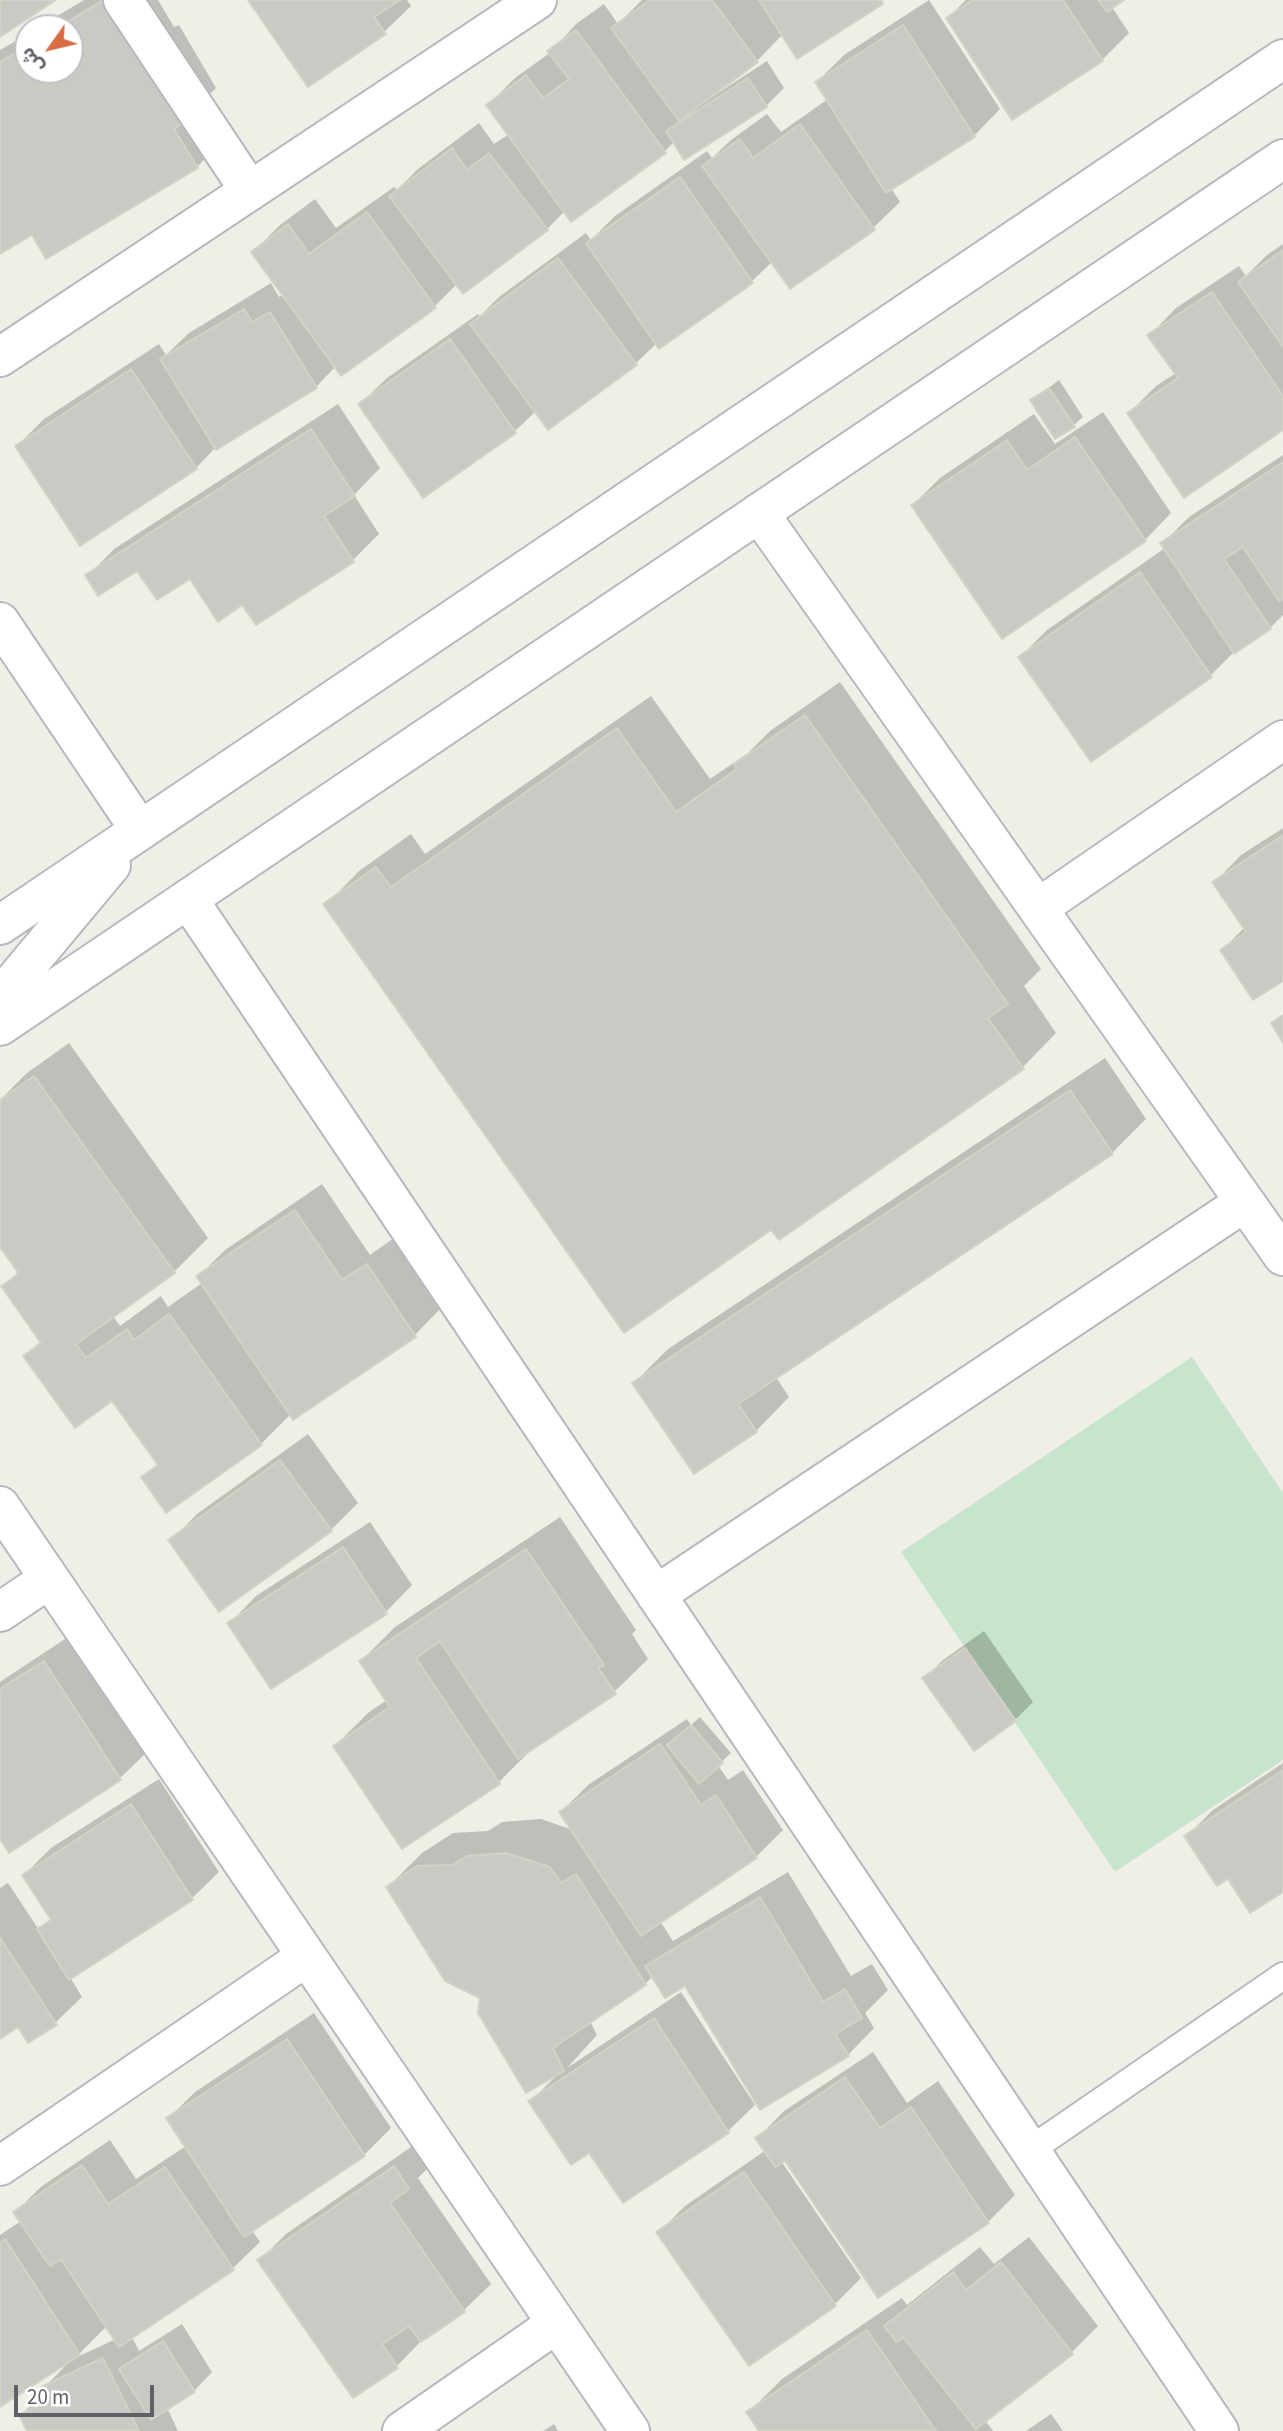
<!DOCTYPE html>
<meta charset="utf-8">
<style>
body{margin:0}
#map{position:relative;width:1283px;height:2431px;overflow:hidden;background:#efefe8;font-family:"Source Sans 3","Noto Sans Arabic",sans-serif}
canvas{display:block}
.north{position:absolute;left:14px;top:14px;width:70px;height:70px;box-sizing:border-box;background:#fff;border:2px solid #bfc0c2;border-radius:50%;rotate:236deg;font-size:19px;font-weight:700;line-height:28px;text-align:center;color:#5f6166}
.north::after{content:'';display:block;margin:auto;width:24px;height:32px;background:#d76c45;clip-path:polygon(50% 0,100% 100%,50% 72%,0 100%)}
.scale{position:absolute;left:14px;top:2385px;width:140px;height:32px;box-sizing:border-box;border:4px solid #5f6166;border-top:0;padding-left:9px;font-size:21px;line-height:24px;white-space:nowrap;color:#5f6166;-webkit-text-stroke:5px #fff;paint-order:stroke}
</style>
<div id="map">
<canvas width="1283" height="2431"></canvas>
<div class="north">ش</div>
<div class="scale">20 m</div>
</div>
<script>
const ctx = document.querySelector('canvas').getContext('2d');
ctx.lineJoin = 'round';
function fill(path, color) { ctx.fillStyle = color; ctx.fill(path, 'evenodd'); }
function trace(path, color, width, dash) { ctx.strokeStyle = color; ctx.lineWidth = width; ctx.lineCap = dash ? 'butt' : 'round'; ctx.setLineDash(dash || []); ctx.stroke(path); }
fill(new Path2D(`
 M 1192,1357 L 1283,1493 L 1283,1760 L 1115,1872 L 901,1552 Z`), '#c7e4cc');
fill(new Path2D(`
 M 84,0 L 158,0 L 174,27 L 179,25 L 216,88 L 208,96 L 230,133 L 197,167 L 32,233 L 0,252 L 0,50 L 28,34 L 28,70 L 70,70 L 70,28 L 37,28 Z
 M 250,0 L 407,0 L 411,6 L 384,32 Z
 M 642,0 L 884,0 L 783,34 L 757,61 L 713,93 L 715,95 L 767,61 L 784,88 L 766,106 L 675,141 L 665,151 L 565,211 L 547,229 L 457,284 L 435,306 L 336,366 L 316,387 L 216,447 L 196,468 L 17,446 L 44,419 L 159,344 L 166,355 L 189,333 L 271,283 L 279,297 L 284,294 L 253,252 L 280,225 L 315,199 L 336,228 L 394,187 L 397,190 L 418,169 L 479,123 L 494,144 L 509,134 L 488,105 L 515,78 L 551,52 L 576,24 L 604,4 L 618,24 Z
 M 929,0 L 1000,109 L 974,136 L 891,188 L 900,202 L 873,228 L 772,262 L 752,281 L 659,347 L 657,343 L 636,363 L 536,411 L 515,431 L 423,496 L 360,404 L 387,378 L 478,314 L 480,316 L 499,297 L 586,233 L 591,240 L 615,216 L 707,151 L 712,158 L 731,140 L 767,114 L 781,132 L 828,99 L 817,82 L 844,55 Z
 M 966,0 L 1121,0 L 1112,7 L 1129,33 L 1102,60 L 948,18 Z
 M 1283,244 L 1283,428 L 1129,413 L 1156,386 L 1176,373 L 1150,335 L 1176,308 L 1239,266 L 1246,276 L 1267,255 Z
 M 1059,380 L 1083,417 L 1074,425 L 1033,400 Z
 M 338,404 L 380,468 L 354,495 L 379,534 L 353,560 L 242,603 L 190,577 L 138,568 L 88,576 L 114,549 Z
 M 1103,412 L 1171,513 L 1145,540 L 913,505 L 940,478 L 1034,414 L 1055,444 Z
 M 1283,455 L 1283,615 L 1270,628 L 1234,652 L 1211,675 L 1020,657 L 1047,630 L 1165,548 L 1162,544 L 1189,517 Z
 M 840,682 L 1041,969 L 1024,986 L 1056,1033 L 1023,1067 L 771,1228 L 326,905 L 359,871 L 411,834 L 425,854 L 651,696 L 710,779 L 748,753 L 770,731 Z
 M 1283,828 L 1283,979 L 1222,950 L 1245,927 L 1215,882 L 1241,855 Z
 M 69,1043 L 208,1238 L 174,1272 L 113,1316 L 120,1326 L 161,1296 L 168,1307 L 202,1283 L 198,1277 L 225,1250 L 322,1184 L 370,1255 L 394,1238 L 441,1308 L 415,1335 L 291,1414 L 261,1444 L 143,1478 L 158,1463 L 113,1398 L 25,1356 L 42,1340 L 4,1286 L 19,1271 L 0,1244 L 0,1100 L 27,1073 Z
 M 1105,1058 L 1146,1119 L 1112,1153 L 776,1377 L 789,1397 L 756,1431 L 634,1383 L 668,1349 Z
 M 308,1434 L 358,1503 L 331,1530 L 171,1541 L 197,1514 Z
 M 560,1517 L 636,1630 L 632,1634 L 648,1659 L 614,1692 L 532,1749 L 499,1782 L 335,1746 L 369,1712 L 387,1700 L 361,1661 L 395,1627 Z
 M 370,1522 L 412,1585 L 386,1612 L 230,1623 L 256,1596 Z
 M 984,1631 L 1033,1702 L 1015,1720 L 925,1678 L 943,1660 Z
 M 71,1635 L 147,1752 L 120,1778 L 10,1851 L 0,1836 L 0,1682 Z
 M 700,1717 L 731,1753 L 718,1765 L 728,1780 L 743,1770 L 783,1830 L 756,1857 L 660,1921 L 673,1941 L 788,1872 L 851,1976 L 872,1964 L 888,1990 L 865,2013 L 874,2028 L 848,2055 L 686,1983 L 653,1976 L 645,1984 L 590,2021 L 597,2035 L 567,2068 L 681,1992 L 755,2105 L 728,2131 L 623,2201 L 590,2151 L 531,2101 L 558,2074 L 482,1997 L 388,1887 L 422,1853 L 453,1833 L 488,1831 L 502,1822 L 541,1819 L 573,1830 L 561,1812 L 588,1785 L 687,1719 L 691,1725 Z
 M 1283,1763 L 1283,1890 L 1229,1876 L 1186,1837 L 1213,1810 Z
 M 159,1779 L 219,1872 L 192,1898 L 70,1977 L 82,1997 L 55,2023 L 19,2025 L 0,2037 L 0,1888 L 8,1883 L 39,1930 L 51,1918 L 24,1875 L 51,1848 Z
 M 314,2013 L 391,2128 L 364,2155 L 251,2229 L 260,2242 L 233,2268 L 132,2337 L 139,2351 L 182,2324 L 212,2372 L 194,2391 L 167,2408 L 178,2431 L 29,2431 L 21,2415 L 45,2391 L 44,2388 L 68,2363 L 0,2405 L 0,2235 L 21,2221 L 15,2212 L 42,2186 L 110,2140 L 136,2179 L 186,2146 L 168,2119 L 195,2092 ZM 107,2326 L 116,2339 L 75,2358 Z
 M 873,2052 L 907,2103 L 938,2081 L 1015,2195 L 988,2222 L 878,2296 L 785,2158 L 781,2161 L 861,2278 L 835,2304 L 659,2232 L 685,2206 L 766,2150 L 758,2138 L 784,2111 Z
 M 421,2140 L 435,2161 L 418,2178 L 491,2284 L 464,2310 L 423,2339 L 397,2366 L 354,2396 L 260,2260 L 286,2234 Z
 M 1029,2237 L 1098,2326 L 1072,2352 L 985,2420 L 993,2431 L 761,2431 L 748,2413 L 782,2379 L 902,2298 L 907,2305 L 980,2247 L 994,2264 Z
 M 1051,2414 L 1063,2431 L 1026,2431 Z
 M 554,2424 L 558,2431 L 543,2431 Z`), '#0003');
const building = new Path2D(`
 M 0,0 L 56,0 L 0,37 Z
 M 104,0 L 140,60 L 145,58 L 183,123 L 174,129 L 198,168 L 46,259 L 32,235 L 0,254 L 0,62 L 28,46 L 28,70 L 70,70 L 70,28 L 57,28 Z
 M 248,0 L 400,0 L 374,17 L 386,34 L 308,87 Z
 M 650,0 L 712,0 L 758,62 L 679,121 L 611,28 Z
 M 759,0 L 881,0 L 883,4 L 797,59 Z
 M 973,0 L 1063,0 L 1103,61 L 1012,120 L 946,18 Z
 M 1098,0 L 1124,0 L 1107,12 Z
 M 903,25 L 975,137 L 886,193 L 815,82 Z
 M 576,30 L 666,153 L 571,222 L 486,105 L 526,75 L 543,98 L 569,79 L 547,51 Z
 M 748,78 L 767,107 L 684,160 L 666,131 Z
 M 800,124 L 875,230 L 790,289 L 702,166 L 740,139 L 753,158 Z
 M 452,148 L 467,170 L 489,153 L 548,230 L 463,294 L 389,196 Z
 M 680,177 L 753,283 L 659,349 L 586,243 Z
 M 367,212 L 436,308 L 341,376 L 251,252 L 288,224 L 309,254 Z
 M 1283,250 L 1283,347 L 1238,282 Z
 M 558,258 L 637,365 L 548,430 L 470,324 Z
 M 1212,292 L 1283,396 L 1283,430 L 1184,498 L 1127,413 L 1178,378 L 1147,335 Z
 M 244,309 L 252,322 L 270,312 L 317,388 L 216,450 L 160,359 Z
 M 450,339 L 516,433 L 423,498 L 358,404 Z
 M 131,369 L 197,469 L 80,546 L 15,446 Z
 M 1049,388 L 1075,427 L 1055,439 L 1030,400 Z
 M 311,429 L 355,496 L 324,516 L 354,562 L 256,625 L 242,605 L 218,622 L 190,579 L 157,600 L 137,571 L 98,596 L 85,575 Z
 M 1075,437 L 1146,541 L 1002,639 L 911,505 L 1007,440 L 1027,470 Z
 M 1283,462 L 1283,599 L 1279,601 L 1243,547 L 1224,559 L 1271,629 L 1234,654 L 1160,543 Z
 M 1140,572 L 1212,677 L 1091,762 L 1018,657 Z
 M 805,715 L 1008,1004 L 988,1018 L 1024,1069 L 779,1240 L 771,1230 L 624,1333 L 323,904 L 376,867 L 391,887 L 617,728 L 676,812 L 737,769 L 734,764 Z
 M 1283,835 L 1283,981 L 1253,1000 L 1220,950 L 1246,932 L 1212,882 Z
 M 1283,1015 L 1283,1043 L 1271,1023 Z
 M 34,1076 L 175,1273 L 76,1344 L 86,1358 L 127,1329 L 134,1340 L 169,1314 L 262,1445 L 166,1513 L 141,1477 L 158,1465 L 112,1401 L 75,1428 L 23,1356 L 41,1343 L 1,1286 L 19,1274 L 0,1247 L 0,1100 Z
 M 1070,1090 L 1113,1154 L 738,1404 L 757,1432 L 694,1474 L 632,1383 Z
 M 295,1210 L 342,1280 L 367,1264 L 416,1337 L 293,1420 L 196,1276 Z
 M 280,1460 L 332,1531 L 219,1612 L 168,1540 Z
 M 343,1547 L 387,1614 L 271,1689 L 227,1623 Z
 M 526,1549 L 604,1665 L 598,1668 L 616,1694 L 518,1759 L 440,1641 L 416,1658 L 500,1784 L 402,1849 L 333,1746 L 390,1707 L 359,1661 Z
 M 965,1648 L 1016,1721 L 974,1751 L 922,1678 Z
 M 44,1661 L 121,1780 L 9,1853 L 0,1839 L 0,1689 Z
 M 691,1725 L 723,1763 L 699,1784 L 667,1745 Z
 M 660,1744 L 701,1805 L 716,1795 L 757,1858 L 641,1936 L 559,1812 Z
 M 1283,1770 L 1283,1892 L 1250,1913 L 1228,1879 L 1217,1886 L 1184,1836 Z
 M 131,1804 L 193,1900 L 69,1980 L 37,1929 L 51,1920 L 22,1875 Z
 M 506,1853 L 550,1867 L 561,1883 L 576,1874 L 646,1985 L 553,2048 L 564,2071 L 526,2093 L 478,2013 L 480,1998 L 445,1981 L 386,1887 L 417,1866 L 452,1865 L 467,1856 Z
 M 760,1897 L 823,2002 L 845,1989 L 862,2018 L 835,2034 L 849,2056 L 760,2110 L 685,1986 L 665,1998 L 645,1966 Z
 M 0,1938 L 57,2025 L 28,2043 L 18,2027 L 0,2039 Z
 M 654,2018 L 729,2133 L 623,2203 L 589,2153 L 571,2165 L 528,2101 Z
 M 287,2039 L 365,2156 L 244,2237 L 166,2118 Z
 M 845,2077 L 880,2128 L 911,2107 L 989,2223 L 878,2298 L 785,2161 L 775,2167 L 755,2138 Z
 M 82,2165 L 108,2204 L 165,2167 L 234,2270 L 119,2347 L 61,2259 L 50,2266 L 13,2212 Z
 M 394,2166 L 409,2189 L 390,2203 L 465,2312 L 421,2342 L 409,2326 L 382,2344 L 398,2368 L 353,2398 L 257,2260 Z
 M 744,2172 L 836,2306 L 749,2366 L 656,2232 Z
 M 5,2239 L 80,2355 L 0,2407 L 0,2243 Z
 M 1001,2262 L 1073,2354 L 976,2429 L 903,2337 L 897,2342 L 884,2326 L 953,2272 L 966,2290 Z
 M 867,2330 L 936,2431 L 759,2431 L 746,2412 Z
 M 163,2341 L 195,2392 L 151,2420 L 119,2369 Z
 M 103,2358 L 139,2431 L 27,2431 L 19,2415 L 48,2401 L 41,2387 Z`);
fill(building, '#cbc9c4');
trace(building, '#d3d2c6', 2);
const service = new Path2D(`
 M 1030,2150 L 1283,1976`);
const minor = new Path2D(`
 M 123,0 L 250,191
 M 0,357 L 537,0
 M 759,513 L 1283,1256
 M 0,622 L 140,830
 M 188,899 L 1219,2431
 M 1038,908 L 1283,740
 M 0,1506 L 630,2431
 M 656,1595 L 1245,1202
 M 0,1612 L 49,1579
 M 0,2166 L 306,1957
 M 402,2431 L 556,2324`);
const tertiary = new Path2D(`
 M 0,925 L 1283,59
 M 0,998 L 111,865
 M 0,1026 L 1283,159`);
trace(service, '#b7b8bc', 30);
trace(minor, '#b7b8bc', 42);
trace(tertiary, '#b7b8bc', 42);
trace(service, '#fff', 26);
trace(minor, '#fff', 38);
trace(tertiary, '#fff', 38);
</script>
